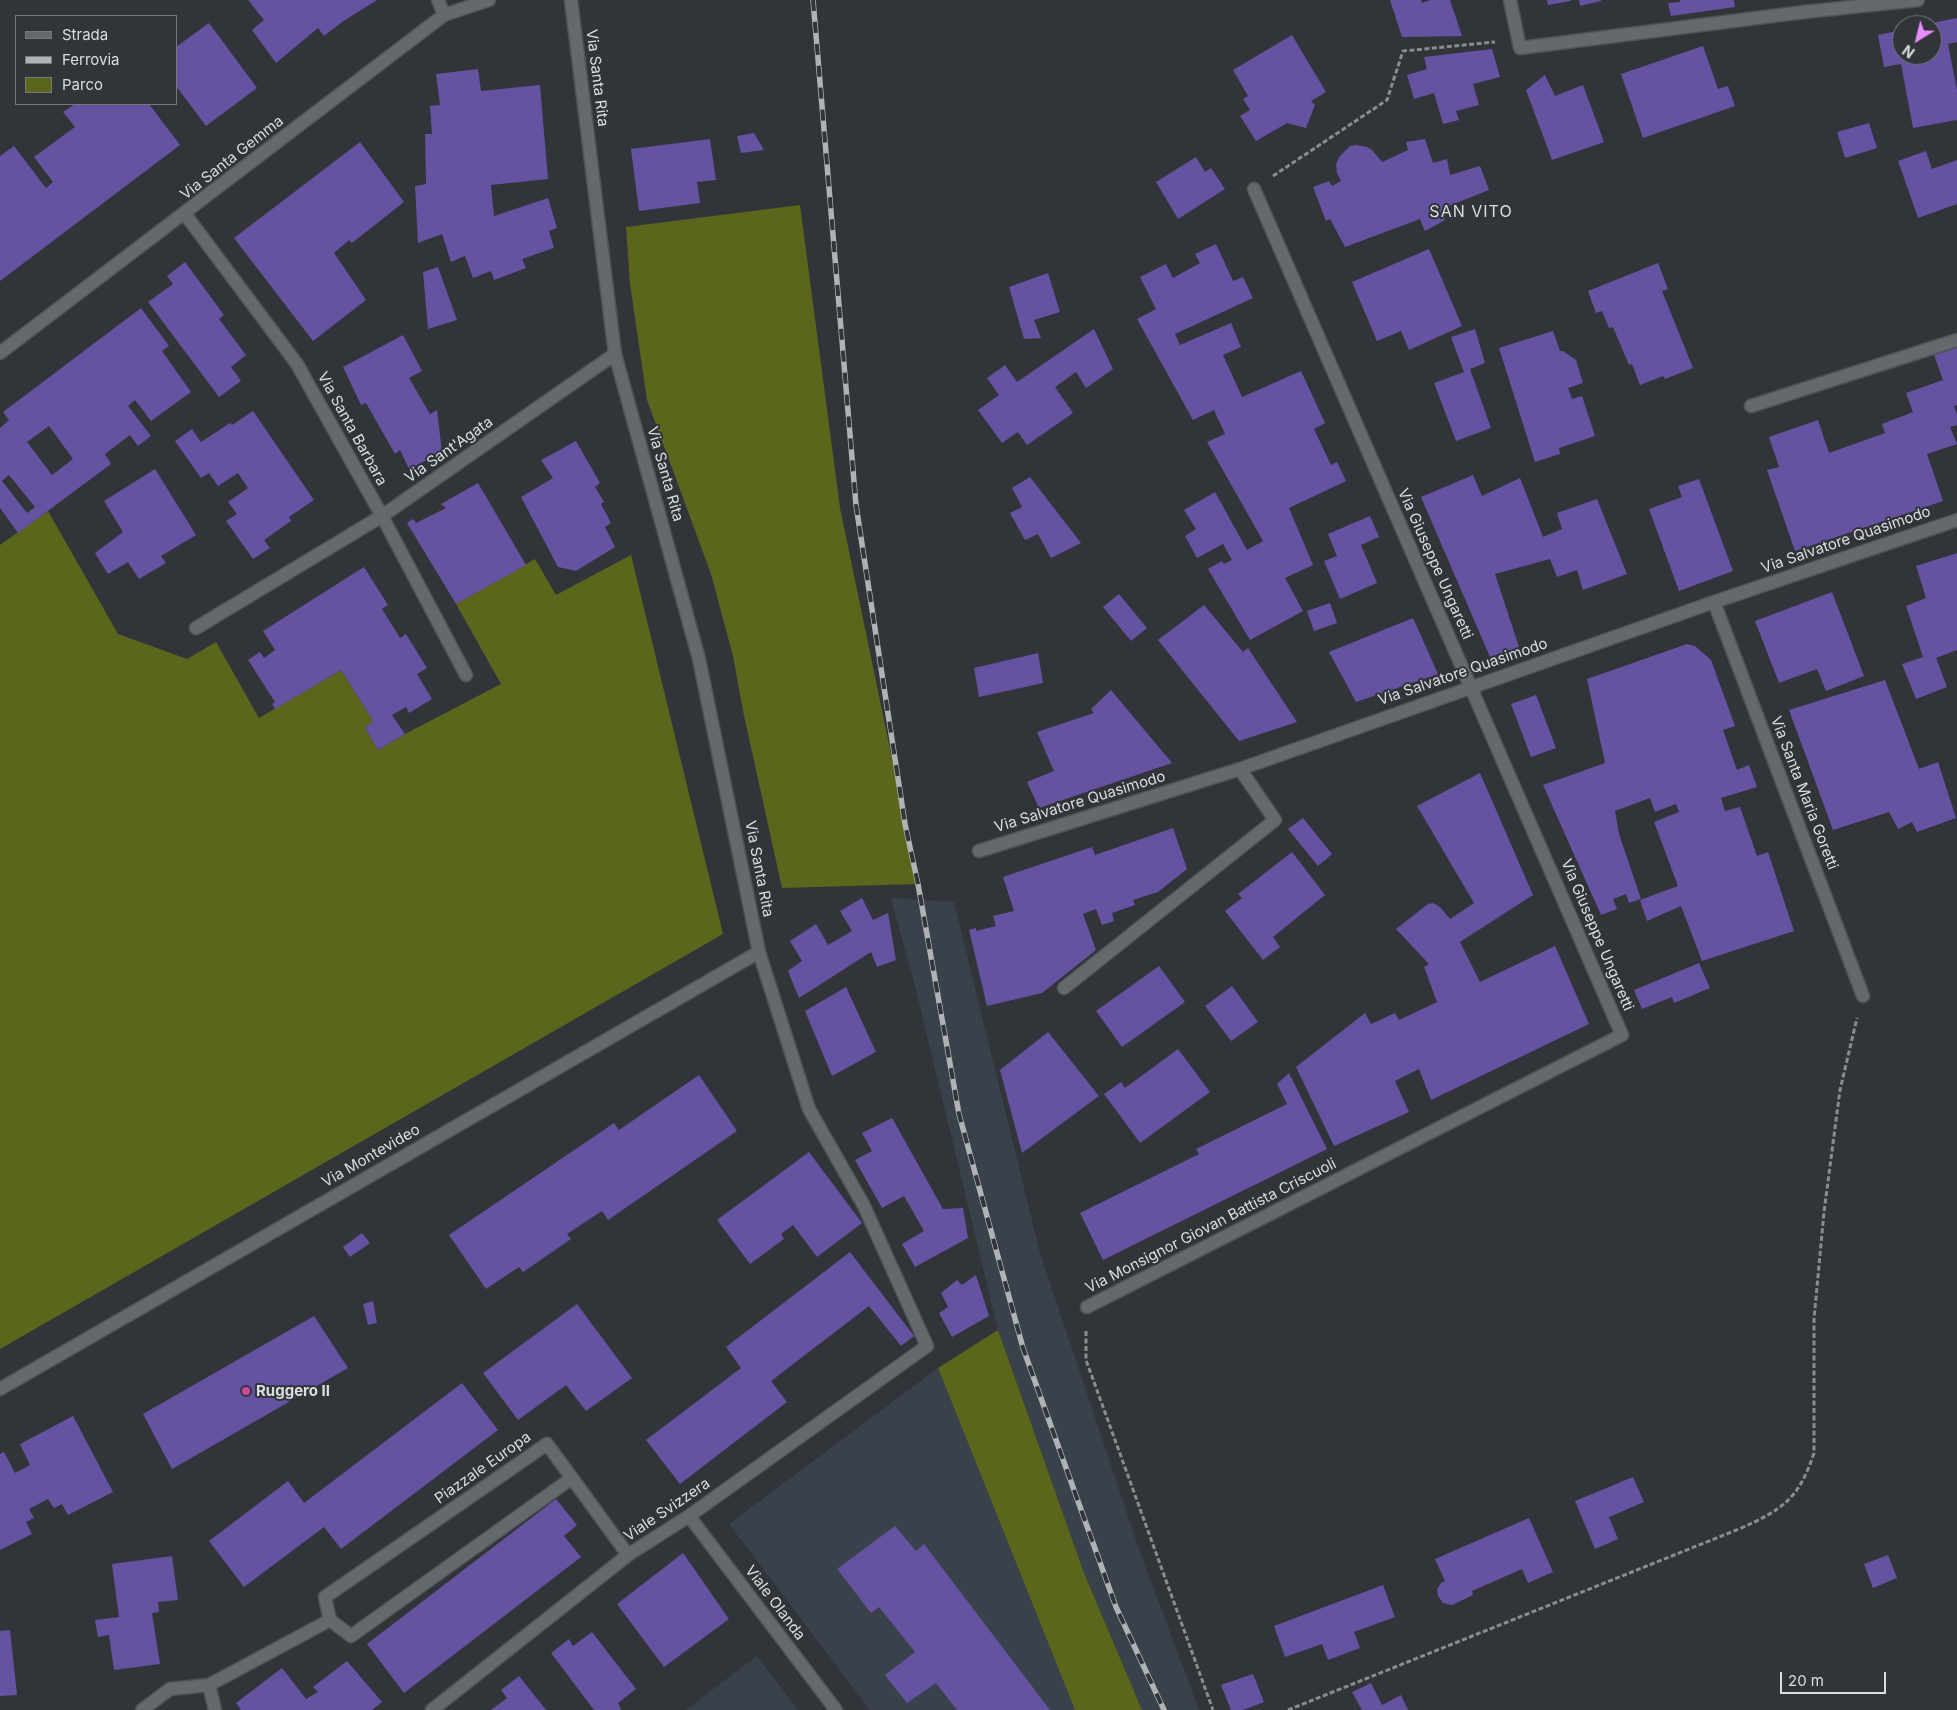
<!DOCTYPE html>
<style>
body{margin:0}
#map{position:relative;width:1957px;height:1710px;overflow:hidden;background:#31353a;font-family:Inter,sans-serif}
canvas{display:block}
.legend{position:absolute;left:15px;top:15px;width:162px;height:90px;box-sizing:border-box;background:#31353a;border:1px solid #75797d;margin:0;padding:6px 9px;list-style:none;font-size:15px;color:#dbdee1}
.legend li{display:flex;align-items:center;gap:10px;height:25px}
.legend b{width:25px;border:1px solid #75797d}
.north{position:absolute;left:1892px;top:15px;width:50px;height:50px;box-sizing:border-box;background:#31353a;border:1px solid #75797d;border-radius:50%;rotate:216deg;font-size:14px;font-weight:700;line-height:20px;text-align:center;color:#dbdee1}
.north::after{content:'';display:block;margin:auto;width:18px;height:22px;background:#e98dfe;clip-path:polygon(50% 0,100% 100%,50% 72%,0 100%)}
.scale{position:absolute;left:1780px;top:1672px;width:106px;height:22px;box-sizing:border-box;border:2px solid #dbdee1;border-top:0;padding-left:6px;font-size:15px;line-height:18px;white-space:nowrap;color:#dbdee1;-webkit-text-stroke:4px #31353a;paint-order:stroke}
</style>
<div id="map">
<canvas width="1957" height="1710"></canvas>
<ul class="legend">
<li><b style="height:6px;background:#64696e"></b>Strada</li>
<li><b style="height:6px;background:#afb3b6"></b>Ferrovia</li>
<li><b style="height:14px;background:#5c651c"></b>Parco</li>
</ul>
<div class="north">N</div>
<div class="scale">20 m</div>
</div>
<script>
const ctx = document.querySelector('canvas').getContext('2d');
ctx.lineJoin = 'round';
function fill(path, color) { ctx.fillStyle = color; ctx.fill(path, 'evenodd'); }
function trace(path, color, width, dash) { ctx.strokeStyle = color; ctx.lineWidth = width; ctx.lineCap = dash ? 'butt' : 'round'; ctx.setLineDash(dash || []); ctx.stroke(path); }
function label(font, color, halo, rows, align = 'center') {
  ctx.font = font + ' Inter,sans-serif'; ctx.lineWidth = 4; ctx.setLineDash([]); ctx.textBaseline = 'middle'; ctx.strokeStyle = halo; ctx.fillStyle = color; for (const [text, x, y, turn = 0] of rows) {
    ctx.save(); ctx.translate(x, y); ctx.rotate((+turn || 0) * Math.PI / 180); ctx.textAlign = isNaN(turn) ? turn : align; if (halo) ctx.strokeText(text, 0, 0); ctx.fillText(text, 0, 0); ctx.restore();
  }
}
fill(new Path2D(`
 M 891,898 L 954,902 L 1040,1253 L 1140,1552 L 1199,1710 L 1142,1710 L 1084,1573 L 998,1330 L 915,986 Z
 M 938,1368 L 1075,1710 L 870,1710 L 729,1524 Z
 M 757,1656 L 798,1710 L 686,1710 L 692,1705 Z`), '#39414a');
fill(new Path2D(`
 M 800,205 L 840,508 L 918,884 L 782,888 L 743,711 L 733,656 L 711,574 L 647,400 L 630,284 L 626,227 Z
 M 48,511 L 118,634 L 187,659 L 216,642 L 259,718 L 341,670 L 373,721 L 365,728 L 378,750 L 405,734 L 501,684 L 456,604 L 535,559 L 556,595 L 631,555 L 723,934 L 0,1349 L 0,545 Z
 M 998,1330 L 1084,1573 L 1142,1710 L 1075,1710 L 938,1368 Z`), '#5c651c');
fill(new Path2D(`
 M 248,0 L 377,0 L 342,22 L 324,36 L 318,28 L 276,63 L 252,30 L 264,20 Z
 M 1390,0 L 1421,0 L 1422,3 L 1430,0 L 1450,0 L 1462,36 L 1402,37 Z
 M 1547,0 L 1571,0 L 1571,1 L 1548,5 Z
 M 1579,0 L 1601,0 L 1601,1 L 1580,6 Z
 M 1680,0 L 1734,0 L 1735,7 L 1671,16 L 1668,3 L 1680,2 Z
 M 1957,18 L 1957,42 L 1948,44 L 1957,90 L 1957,120 L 1913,128 L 1901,64 L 1884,67 L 1878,35 L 1902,30 L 1902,55 L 1932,55 L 1932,25 L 1927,24 Z
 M 209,23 L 257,88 L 206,126 L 176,86 L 176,47 Z
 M 1292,35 L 1326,92 L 1311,101 L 1315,105 L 1306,128 L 1287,123 L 1256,141 L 1240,116 L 1250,110 L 1243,99 L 1248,96 L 1233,70 Z
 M 1703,46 L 1718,89 L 1728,86 L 1735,106 L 1643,138 L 1621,74 Z
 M 1492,49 L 1500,77 L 1473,84 L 1479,105 L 1456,111 L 1459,120 L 1443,124 L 1434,93 L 1414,99 L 1407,75 L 1427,69 L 1424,57 Z
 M 478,69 L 481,91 L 540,85 L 548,179 L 491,185 L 494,216 L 548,198 L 557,228 L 549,231 L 554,248 L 522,259 L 526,268 L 494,280 L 491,271 L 473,278 L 465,256 L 451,262 L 442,234 L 418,243 L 415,186 L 426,184 L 425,134 L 432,134 L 430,106 L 440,105 L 436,74 Z
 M 1545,75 L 1555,96 L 1583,85 L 1604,142 L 1552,160 L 1526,90 Z
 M 75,104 L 149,104 L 180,145 L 0,281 L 0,156 L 14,146 L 46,188 L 53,182 L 34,157 L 75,127 L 63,112 Z
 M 1869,123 L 1877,148 L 1845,158 L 1837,132 Z
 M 754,133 L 764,150 L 741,153 L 737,136 Z
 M 710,139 L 716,180 L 697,182 L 700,203 L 639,211 L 631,149 Z
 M 1425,139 L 1433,163 L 1447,159 L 1450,175 L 1480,166 L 1489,190 L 1444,208 L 1445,220 L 1425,231 L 1420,219 L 1345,247 L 1330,219 L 1326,221 L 1313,187 L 1329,181 L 1332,186 L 1341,181 L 1337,173 L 1336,165 L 1339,157 L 1350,146 L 1356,145 L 1367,147 L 1372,150 L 1382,162 L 1408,150 L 1406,142 Z
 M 360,142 L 404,202 L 352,243 L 349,240 L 334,253 L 366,300 L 313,341 L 234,238 Z
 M 1926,151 L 1932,169 L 1957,160 L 1957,204 L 1918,218 L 1898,161 Z
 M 1196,157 L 1205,172 L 1211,168 L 1225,189 L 1178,219 L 1156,182 Z
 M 1216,244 L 1233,281 L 1243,277 L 1253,298 L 1175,334 L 1180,345 L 1231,323 L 1241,347 L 1223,355 L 1242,397 L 1301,371 L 1325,423 L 1314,429 L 1331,465 L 1337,462 L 1346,481 L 1289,508 L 1313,565 L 1285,578 L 1303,611 L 1250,640 L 1208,569 L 1222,561 L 1224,564 L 1232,560 L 1223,544 L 1197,558 L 1185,536 L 1196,529 L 1184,510 L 1215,492 L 1247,550 L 1263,541 L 1207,442 L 1225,434 L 1214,410 L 1193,420 L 1137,319 L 1156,309 L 1140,277 L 1166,264 L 1173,278 L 1200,263 L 1195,254 Z
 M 1429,249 L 1462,326 L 1409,350 L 1401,331 L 1377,341 L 1352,282 Z
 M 185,262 L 224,315 L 219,319 L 246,355 L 231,367 L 241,381 L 219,397 L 148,302 L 173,284 L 167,276 Z
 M 1658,263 L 1668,289 L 1662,291 L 1693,368 L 1665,379 L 1663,376 L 1640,385 L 1632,364 L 1629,365 L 1613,327 L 1609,328 L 1602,311 L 1596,313 L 1588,291 Z
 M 438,267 L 457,320 L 428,329 L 423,272 Z
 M 1048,273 L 1060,312 L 1034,320 L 1041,338 L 1024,339 L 1009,287 Z
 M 141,308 L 169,346 L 162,351 L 191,392 L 151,421 L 135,400 L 128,406 L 151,436 L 138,446 L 130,435 L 105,454 L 111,464 L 18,533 L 0,508 L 0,428 L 9,420 L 3,412 ZM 49,426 L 73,459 L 52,475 L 27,442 ZM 9,475 L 35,507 L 27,513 L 2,481 Z
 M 1094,329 L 1113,369 L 1086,388 L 1076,372 L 1055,387 L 1073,413 L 1027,445 L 1018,432 L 1002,443 L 978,410 L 999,395 L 987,378 L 1005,365 L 1017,382 Z
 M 1475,329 L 1485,363 L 1470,369 L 1491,428 L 1456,441 L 1434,383 L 1464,372 L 1451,337 Z
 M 1553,331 L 1560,351 L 1563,351 L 1576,360 L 1583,383 L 1568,388 L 1572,399 L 1582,396 L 1595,436 L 1559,448 L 1560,454 L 1535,462 L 1499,348 Z
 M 403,335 L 422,371 L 409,378 L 430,414 L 437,410 L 442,452 L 409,469 L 400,450 L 395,454 L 366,403 L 361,405 L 343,367 Z
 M 1957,347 L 1957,405 L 1954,406 L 1957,415 L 1957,425 L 1950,427 L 1957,444 L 1927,454 L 1943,501 L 1795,551 L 1767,470 L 1779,467 L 1769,437 L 1818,420 L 1829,453 L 1885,433 L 1882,424 L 1913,412 L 1906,393 L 1943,380 L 1934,355 Z
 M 253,411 L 314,500 L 289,517 L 291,521 L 264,540 L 270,548 L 253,559 L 226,521 L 237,514 L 228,502 L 248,488 L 238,473 L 218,486 L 209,473 L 201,478 L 175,441 L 192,429 L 201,442 L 230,423 L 232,425 Z
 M 576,441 L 600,483 L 595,487 L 604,502 L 601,504 L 611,523 L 605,527 L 615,547 L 576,571 L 558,567 L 521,497 L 553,478 L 541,460 Z
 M 155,469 L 196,535 L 161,556 L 166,563 L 139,579 L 128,562 L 108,574 L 95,553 L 123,532 L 104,501 Z
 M 1473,475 L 1482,496 L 1520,478 L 1543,537 L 1562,529 L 1557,513 L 1597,499 L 1627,574 L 1583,590 L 1577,570 L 1557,577 L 1550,559 L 1495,574 L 1519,647 L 1490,657 L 1421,497 Z
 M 1030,477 L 1081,543 L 1051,558 L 1038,534 L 1025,540 L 1010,513 L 1022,507 L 1012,488 Z
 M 1699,479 L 1733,571 L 1679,591 L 1649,509 L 1682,497 L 1678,486 Z
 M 478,483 L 526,565 L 456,604 L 407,523 L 413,519 L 416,523 L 446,508 L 441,504 Z
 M 1370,516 L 1379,537 L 1361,545 L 1377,583 L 1340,599 L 1324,561 L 1337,556 L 1328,534 Z
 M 1957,553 L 1957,650 L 1936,658 L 1947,687 L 1916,699 L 1902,664 L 1923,657 L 1906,606 L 1926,598 L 1916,566 Z
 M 364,567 L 388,605 L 382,609 L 400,638 L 406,634 L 427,668 L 417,674 L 432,699 L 409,713 L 406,707 L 392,715 L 405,734 L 378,750 L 365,728 L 373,721 L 341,670 L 275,709 L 272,704 L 275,702 L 248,660 L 260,652 L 264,658 L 275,650 L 263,631 Z
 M 1832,592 L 1864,676 L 1826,691 L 1817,669 L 1779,683 L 1755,621 Z
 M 1119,594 L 1147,628 L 1131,641 L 1103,607 Z
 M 1330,603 L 1337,623 L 1314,631 L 1307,611 Z
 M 1204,605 L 1243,652 L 1248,648 L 1297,722 L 1239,741 L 1158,640 Z
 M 1413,618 L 1438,674 L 1356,702 L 1329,652 Z
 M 1687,644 L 1695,646 L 1711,660 L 1735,726 L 1723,730 L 1737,770 L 1749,765 L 1757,787 L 1721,798 L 1725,811 L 1740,807 L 1757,856 L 1768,852 L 1794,931 L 1702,961 L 1681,906 L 1647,921 L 1640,900 L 1678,886 L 1654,822 L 1679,812 L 1676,804 L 1655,812 L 1650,798 L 1615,811 L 1619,834 L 1641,899 L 1629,903 L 1626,894 L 1613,899 L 1617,909 L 1601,915 L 1543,785 L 1605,763 L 1587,679 Z
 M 1038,653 L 1043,683 L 979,697 L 974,668 Z
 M 1885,680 L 1919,769 L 1938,762 L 1956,818 L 1917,832 L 1912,822 L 1898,829 L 1889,812 L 1833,830 L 1789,710 Z
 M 1111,690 L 1172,763 L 1039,808 L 1027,782 L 1054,771 L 1037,732 L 1094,713 L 1091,709 Z
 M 1536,695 L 1556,748 L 1531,757 L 1511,704 Z
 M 1480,773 L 1533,895 L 1460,942 L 1480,982 L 1555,946 L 1589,1024 L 1431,1100 L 1419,1069 L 1395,1081 L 1409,1112 L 1334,1146 L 1296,1067 L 1365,1013 L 1371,1024 L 1395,1013 L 1399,1020 L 1437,1002 L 1424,967 L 1429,964 L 1396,929 L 1428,904 L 1433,903 L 1440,907 L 1450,919 L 1474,903 L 1417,806 Z
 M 1303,818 L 1332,854 L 1318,866 L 1288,829 Z
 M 1173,828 L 1187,869 L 1158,892 L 1133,900 L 1135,905 L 1112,913 L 1114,921 L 1102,925 L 1096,909 L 1083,914 L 1096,950 L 1042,993 L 987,1006 L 969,930 L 976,928 L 976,931 L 996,926 L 993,916 L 1014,911 L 1003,877 L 1092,847 L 1095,855 Z
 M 1292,852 L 1325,895 L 1273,937 L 1280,947 L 1263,960 L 1225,911 L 1242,898 L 1238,894 Z
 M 862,898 L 873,920 L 888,913 L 896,960 L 877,967 L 871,952 L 799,998 L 788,971 L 802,961 L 790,941 L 816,924 L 828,945 L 852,931 L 840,911 Z
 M 1699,963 L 1710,988 L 1674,1003 L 1672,997 L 1642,1009 L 1634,990 Z
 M 1159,966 L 1185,1002 L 1122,1047 L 1096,1011 Z
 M 1232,986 L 1258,1022 L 1231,1041 L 1205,1006 Z
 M 846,987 L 876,1052 L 832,1076 L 805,1011 Z
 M 1048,1032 L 1099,1096 L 1022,1153 L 1000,1070 Z
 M 1178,1049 L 1210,1092 L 1140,1143 L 1104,1094 L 1121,1082 L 1125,1088 Z
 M 1289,1073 L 1327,1149 L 1103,1260 L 1080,1213 L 1199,1154 L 1196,1149 L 1287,1104 L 1277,1084 Z
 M 699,1075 L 737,1131 L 608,1220 L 602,1211 L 567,1234 L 571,1239 L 523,1272 L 519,1267 L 486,1289 L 449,1235 L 614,1123 L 619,1130 Z
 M 892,1118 L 943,1209 L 963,1208 L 968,1238 L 915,1267 L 902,1244 L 924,1231 L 904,1196 L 882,1208 L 855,1160 L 872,1151 L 862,1133 Z
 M 809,1152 L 862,1223 L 817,1257 L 793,1225 L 781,1234 L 784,1239 L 750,1264 L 717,1220 Z
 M 362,1233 L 370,1243 L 350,1257 L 343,1247 Z
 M 850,1252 L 914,1336 L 901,1346 L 869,1306 L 771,1381 L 787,1402 L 680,1484 L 646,1440 L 741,1368 L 726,1347 Z
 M 976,1275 L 989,1316 L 952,1337 L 939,1313 L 948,1307 L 941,1293 L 957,1280 L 962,1285 Z
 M 373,1301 L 377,1323 L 368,1325 L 363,1304 Z
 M 577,1304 L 632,1378 L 586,1411 L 566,1385 L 518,1420 L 483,1373 Z
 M 314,1316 L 348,1368 L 172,1469 L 143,1414 Z
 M 462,1383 L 498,1430 L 341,1549 L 324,1527 L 244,1587 L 209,1541 L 288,1481 L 304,1503 Z
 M 73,1416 L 113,1492 L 68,1515 L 62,1504 L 54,1508 L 48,1499 L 29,1509 L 34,1518 L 26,1522 L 32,1534 L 0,1550 L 0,1454 L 4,1452 L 15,1473 L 30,1465 L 20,1444 Z
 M 1633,1477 L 1644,1502 L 1609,1517 L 1618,1539 L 1595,1549 L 1575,1501 Z
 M 556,1499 L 577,1525 L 564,1536 L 581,1557 L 404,1693 L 367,1644 Z
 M 1529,1518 L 1553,1572 L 1528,1583 L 1522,1569 L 1472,1591 L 1473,1595 L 1452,1605 L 1443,1603 L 1438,1596 L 1437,1589 L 1441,1583 L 1445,1581 L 1435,1559 Z
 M 895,1526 L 916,1551 L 924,1544 L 1050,1710 L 957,1710 L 936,1683 L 907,1703 L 885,1675 L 915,1652 L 879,1607 L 871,1613 L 837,1569 Z
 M 683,1553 L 729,1619 L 664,1667 L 617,1604 Z
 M 1888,1555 L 1897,1578 L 1873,1588 L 1864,1564 Z
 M 172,1556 L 178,1600 L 158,1602 L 159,1612 L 152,1613 L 160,1664 L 114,1670 L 109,1635 L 98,1637 L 95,1620 L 119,1617 L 112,1564 Z
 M 1383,1585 L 1395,1617 L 1354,1632 L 1360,1648 L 1328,1660 L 1322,1644 L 1285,1657 L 1274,1626 Z
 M 10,1630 L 17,1695 L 0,1696 L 0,1631 Z
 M 592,1632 L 636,1689 L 618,1703 L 621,1709 L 620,1710 L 594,1710 L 551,1653 L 569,1639 L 573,1646 Z
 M 347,1661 L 382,1702 L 372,1710 L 241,1710 L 236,1703 L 282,1668 L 306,1699 L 318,1692 L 313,1687 Z
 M 1253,1674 L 1264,1702 L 1243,1710 L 1231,1710 L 1221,1685 Z
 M 519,1676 L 546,1710 L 491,1710 L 507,1698 L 501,1690 Z
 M 1371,1683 L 1382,1705 L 1401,1695 L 1408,1710 L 1362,1710 L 1352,1692 Z`), '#6552a1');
const street = new Path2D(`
 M 438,0 L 444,15
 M 1510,0 L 1520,48 L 1804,12 L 1918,0
 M 185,214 L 297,364 L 382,516 L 466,675
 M 0,353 L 444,15 L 489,0
 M 1751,406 L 1957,340
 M 1714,602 L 1863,996
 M 196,628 L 382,516 L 615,354
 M 979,851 L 1240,769 L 1714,602 L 1957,520
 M 1064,988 L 1275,820 L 1240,769
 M 1087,1307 L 1622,1035 L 1254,189
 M 0,1389 L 759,952
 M 547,1444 L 572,1478 L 351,1636 L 330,1620 L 325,1597 Z
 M 572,1478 L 628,1555
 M 689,1516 L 836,1710
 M 209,1685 L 215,1710
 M 142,1710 L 170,1689 L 209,1685 L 330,1620
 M 432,1710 L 628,1555 L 689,1516 L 927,1346 L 864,1206 L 809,1109 L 759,952 L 699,659 L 615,354 L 571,0`);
trace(street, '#4f5257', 15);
trace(new Path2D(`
 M 1273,176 L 1387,100 L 1403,51 L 1495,42
 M 1086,1331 L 1086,1360 L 1213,1710
 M 1288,1710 L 1739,1529 C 1782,1510 1799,1499 1814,1453 L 1814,1319 L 1824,1212 L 1840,1090 L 1857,1018`), '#898d91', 3, [5, 2.5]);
trace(street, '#64696e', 12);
const rail = new Path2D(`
 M 813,0 L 856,505 L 905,824 L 918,884 L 959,1114 L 1023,1348 L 1116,1607 L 1164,1710`);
trace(rail, '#afb3b6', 5.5);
trace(rail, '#31353a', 4, [11]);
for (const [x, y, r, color] of [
 [246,1391,5,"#d1479c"]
]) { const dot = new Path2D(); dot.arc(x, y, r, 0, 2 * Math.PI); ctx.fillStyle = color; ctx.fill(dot); trace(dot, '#31353a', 2); }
label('15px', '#dbdee1', '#31353a', [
 ["Via Santa Rita",597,78,83],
 ["Via Santa Gemma",232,158,-38],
 ["Via Santa Barbara",352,429,61],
 ["Via Sant'Agata",449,450,-35],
 ["Via Santa Rita",665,474,74],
 ["Via Salvatore Quasimodo",1846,540,-19],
 ["Via Giuseppe Ungaretti",1435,564,66],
 ["Via Salvatore Quasimodo",1463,672,-19],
 ["Via Santa Maria Goretti",1804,793,69],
 ["Via Salvatore Quasimodo",1080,802,-17],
 ["Via Santa Rita",759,869,79],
 ["Via Giuseppe Ungaretti",1597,935,67],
 ["Via Montevideo",371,1156,-30],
 ["Via Monsignor Giovan Battista Criscuoli",1211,1226,-27],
 ["Piazzale Europa",483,1468,-35],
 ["Viale Svizzera",667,1510,-34],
 ["Viale Olanda",775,1603,53]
]);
label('bold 15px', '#dbdee1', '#31353a', [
 ["Ruggero II",256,1391]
], 'left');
ctx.letterSpacing = '1px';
label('16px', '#dbdee1', '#31353a', [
 ["SAN VITO",1471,212]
]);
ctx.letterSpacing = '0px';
</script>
